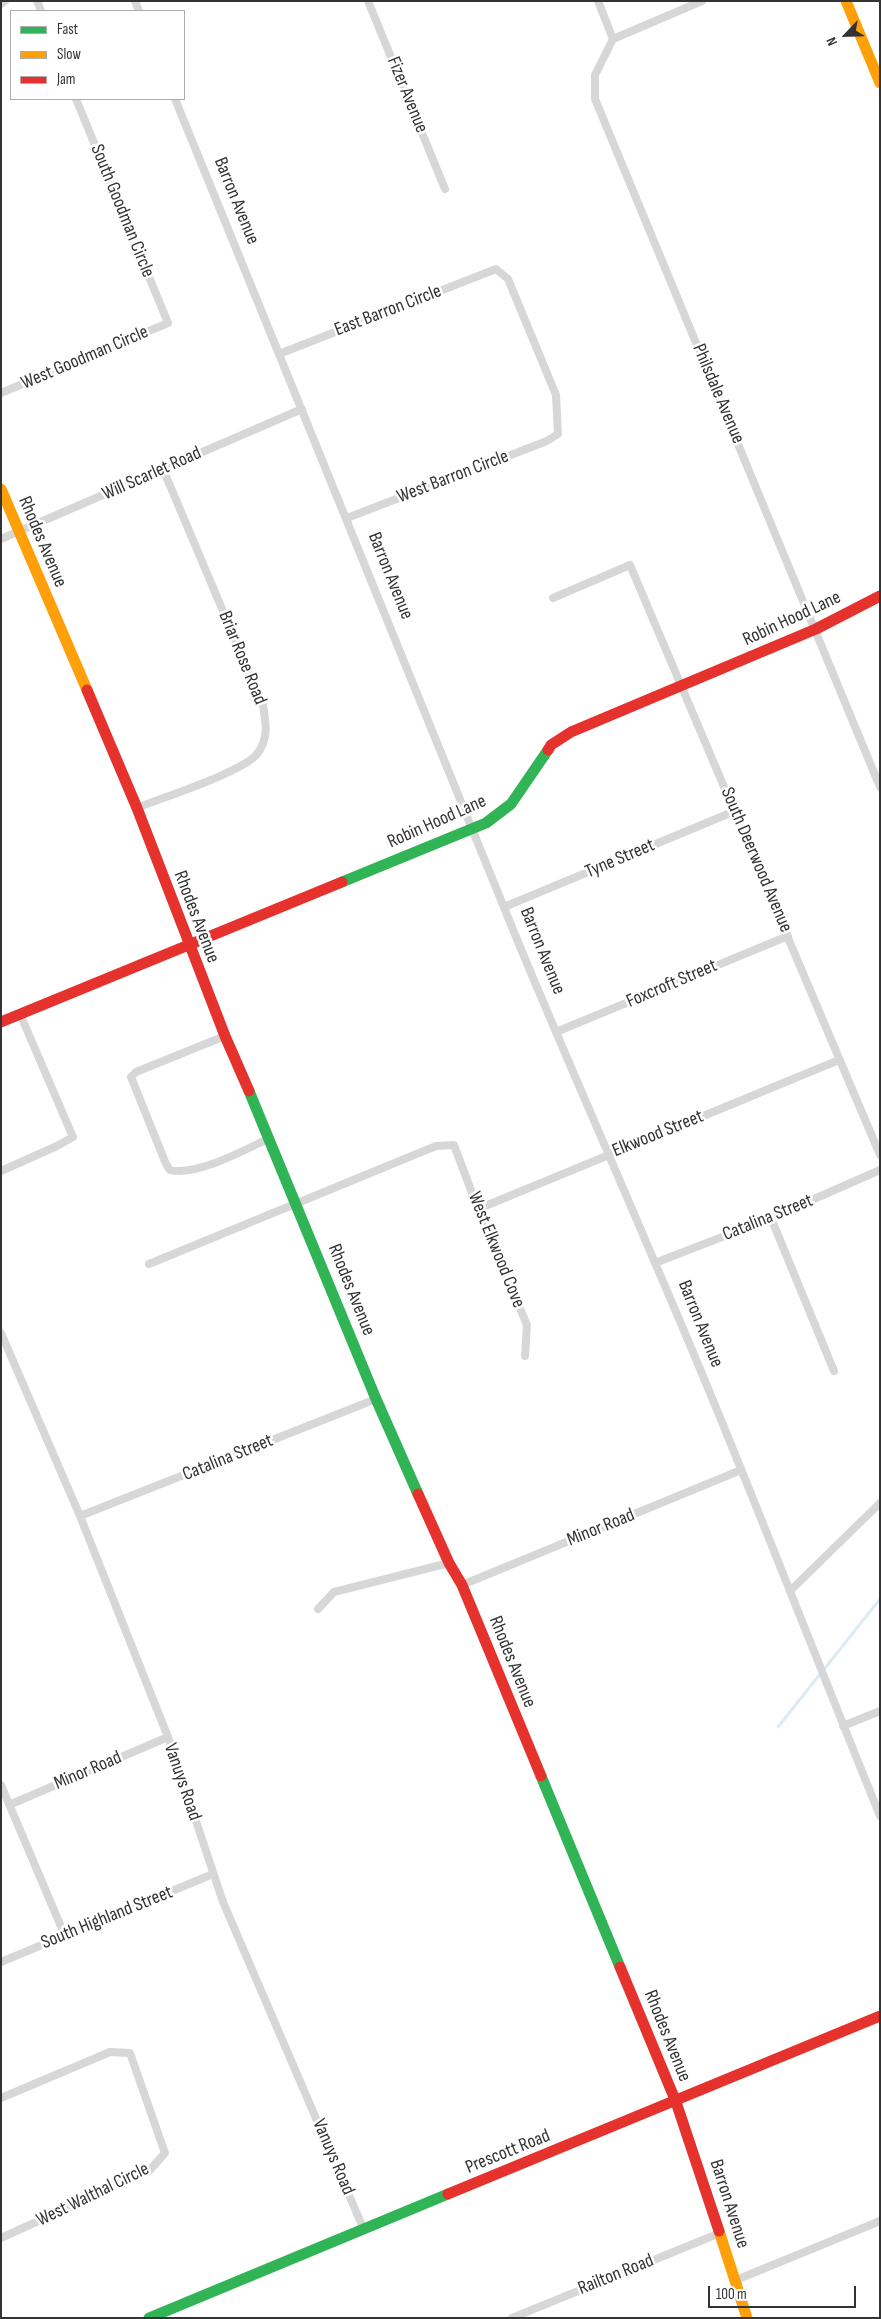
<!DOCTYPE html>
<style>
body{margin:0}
#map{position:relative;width:881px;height:2319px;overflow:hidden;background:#fff;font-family:"Sofia Sans Condensed",sans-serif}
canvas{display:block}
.frame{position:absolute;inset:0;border:2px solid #333;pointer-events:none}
.legend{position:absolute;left:10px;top:10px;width:175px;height:90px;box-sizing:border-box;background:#fff;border:1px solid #adadad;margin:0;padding:6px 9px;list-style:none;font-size:15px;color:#333}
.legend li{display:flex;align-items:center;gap:10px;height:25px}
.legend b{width:25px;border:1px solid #adadad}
.north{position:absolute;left:821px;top:10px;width:50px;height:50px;-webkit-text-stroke:4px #fff;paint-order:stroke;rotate:246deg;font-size:14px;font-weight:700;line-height:20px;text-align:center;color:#333}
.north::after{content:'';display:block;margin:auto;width:18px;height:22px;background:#333;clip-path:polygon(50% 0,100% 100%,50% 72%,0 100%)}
.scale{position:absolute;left:708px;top:2286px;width:148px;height:22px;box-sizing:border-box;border:2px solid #333;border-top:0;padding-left:6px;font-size:15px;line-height:18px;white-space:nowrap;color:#333;-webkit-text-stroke:4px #fff;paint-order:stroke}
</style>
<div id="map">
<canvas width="881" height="2319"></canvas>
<div class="frame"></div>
<ul class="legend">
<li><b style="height:6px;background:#30b455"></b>Fast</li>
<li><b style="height:6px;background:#ff9f0a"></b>Slow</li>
<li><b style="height:6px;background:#e5322d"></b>Jam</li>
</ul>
<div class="north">N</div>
<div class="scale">100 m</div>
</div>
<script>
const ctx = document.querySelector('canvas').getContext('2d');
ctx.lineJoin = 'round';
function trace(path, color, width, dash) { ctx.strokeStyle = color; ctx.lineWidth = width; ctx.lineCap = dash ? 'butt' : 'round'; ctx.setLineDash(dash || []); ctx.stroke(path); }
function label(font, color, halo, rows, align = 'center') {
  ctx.font = font + ' "Sofia Sans Condensed",sans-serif'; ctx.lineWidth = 5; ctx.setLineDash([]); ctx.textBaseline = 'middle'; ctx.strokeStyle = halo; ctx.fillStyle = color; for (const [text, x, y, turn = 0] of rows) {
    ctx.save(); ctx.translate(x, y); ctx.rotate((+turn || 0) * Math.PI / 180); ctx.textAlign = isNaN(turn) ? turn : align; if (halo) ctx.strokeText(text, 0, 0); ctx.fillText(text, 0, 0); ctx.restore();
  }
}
trace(new Path2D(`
 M 778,1727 L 880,1599`), '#ddebf3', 3);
trace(new Path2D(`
 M 37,1 L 41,11
 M 135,1 L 139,11
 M 368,1 L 445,189
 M 598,1 L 613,39 L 595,75 L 595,99 L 880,787
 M 1,4 L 5,1
 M 613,39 L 702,1
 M 175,99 C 289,378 402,657 516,937 C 561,1046 609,1154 655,1263 C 734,1445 805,1631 880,1816
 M 279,354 L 496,269 L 508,279 L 556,395 L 558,434 L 547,441 L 347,518
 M 1,393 L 168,323 L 76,99
 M 1,539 L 302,409
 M 553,598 L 630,565 L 880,1155
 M 137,808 C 161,798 243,772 257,754 C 269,739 266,723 263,706 L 163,469
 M 504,907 L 735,811
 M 556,1032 L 788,936
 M 225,1036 L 136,1072 L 131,1077 L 166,1164 L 170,1170 C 196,1177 246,1149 270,1138
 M 1,1171 L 57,1146 L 73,1137 L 20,1014
 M 478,1209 L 839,1060
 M 771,1218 L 834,1371
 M 655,1263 L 771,1218 L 880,1170
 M 149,1264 L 436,1146 L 454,1145 L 478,1209 L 527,1325 L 525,1356
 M 1,1333 L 80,1516 L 168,1737 L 223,1902 L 364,2230
 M 80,1516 L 376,1399
 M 462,1585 L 741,1470
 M 790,1591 L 880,1503
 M 318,1609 L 334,1592 L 449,1563
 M 843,1726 L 880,1711
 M 1,1785 L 65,1936
 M 9,1805 L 168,1737
 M 1,1962 L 213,1874
 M 1,2098 L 110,2052 L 130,2053 L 165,2153 L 150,2170 L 1,2238
 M 736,2280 L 880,2221
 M 512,2318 L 720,2233`), '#d7d7d7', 8);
trace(new Path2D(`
 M 342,882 L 486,823 L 511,804 L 548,750
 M 249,1091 L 376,1399 L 418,1494
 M 541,1776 L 620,1967
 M 149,2318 L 448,2194`), '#30b455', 11);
trace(new Path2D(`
 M 846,1 L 880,83
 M 1,489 L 87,690
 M 719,2231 L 747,2318`), '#ff9f0a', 11);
trace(new Path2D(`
 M 87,690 L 137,808 L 225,1036 L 249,1091
 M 548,750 L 551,745 L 571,732 L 816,629 L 880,596
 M 1,1022 L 342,882
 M 418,1494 L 449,1563 L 462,1585 L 541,1776
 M 620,1967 L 676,2102 L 719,2231
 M 448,2194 L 880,2016`), '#e5322d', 11);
label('19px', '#333', '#fff', [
 ["Fizer Avenue",407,95,68],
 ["Barron Avenue",236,201,68],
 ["South Goodman Circle",122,211,68],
 ["East Barron Circle",388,311,-21],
 ["West Goodman Circle",85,358,-23],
 ["Philsdale Avenue",718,394,67],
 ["Will Scarlet Road",152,474,-24],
 ["West Barron Circle",453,477,-21],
 ["Rhodes Avenue",42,542,67],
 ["Barron Avenue",390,576,68],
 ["Robin Hood Lane",792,619,-25],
 ["Briar Rose Road",242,658,68],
 ["Robin Hood Lane",437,822,-24],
 ["Tyne Street",620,859,-23],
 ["South Deerwood Avenue",756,860,67],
 ["Rhodes Avenue",196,917,69],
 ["Barron Avenue",542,951,68],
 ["Foxcroft Street",672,984,-23],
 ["Elkwood Street",658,1134,-22],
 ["Catalina Street",768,1218,-22],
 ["West Elkwood Cove",496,1250,68],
 ["Rhodes Avenue",351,1290,68],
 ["Barron Avenue",700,1324,68],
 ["Catalina Street",228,1458,-22],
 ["Minor Road",601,1528,-22],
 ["Rhodes Avenue",512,1662,68],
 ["Minor Road",88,1771,-23],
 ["Vanuys Road",182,1782,71],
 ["South Highland Street",107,1918,-22],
 ["Rhodes Avenue",667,2036,68],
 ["Prescott Road",508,2152,-22],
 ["Vanuys Road",333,2157,67],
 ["West Walthal Circle",93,2195,-26],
 ["Barron Avenue",729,2204,72],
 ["Railton Road",616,2275,-22]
]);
</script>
